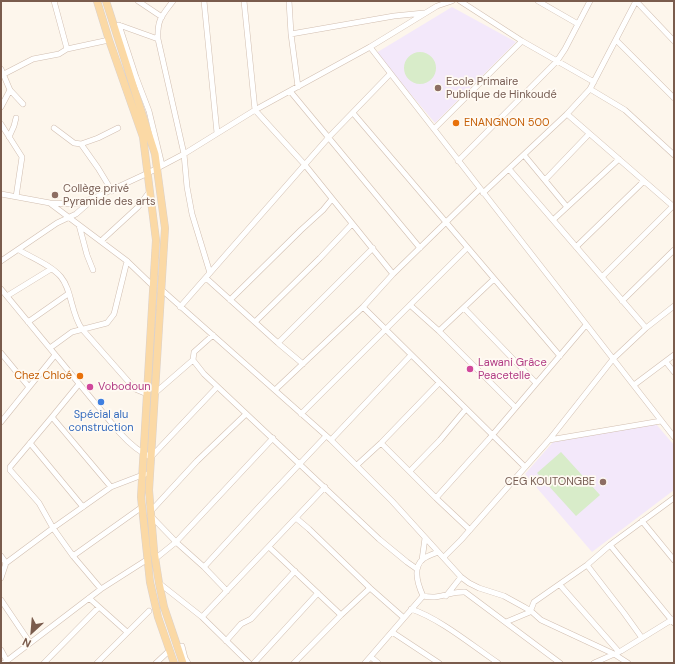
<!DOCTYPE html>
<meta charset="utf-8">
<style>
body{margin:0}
#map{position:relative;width:675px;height:664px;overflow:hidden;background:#fdf6ec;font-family:"DM Sans",sans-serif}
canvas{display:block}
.frame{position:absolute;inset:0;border:2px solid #7a5c4d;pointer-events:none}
.north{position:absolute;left:12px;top:612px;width:40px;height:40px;-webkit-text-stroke:3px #fffaf3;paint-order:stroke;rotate:206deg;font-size:11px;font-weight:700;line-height:16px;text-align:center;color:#7a5c4d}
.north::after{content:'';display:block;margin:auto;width:14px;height:18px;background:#7a5c4d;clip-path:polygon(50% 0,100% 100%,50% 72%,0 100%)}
</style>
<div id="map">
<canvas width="675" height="664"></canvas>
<div class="frame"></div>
<div class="north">N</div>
</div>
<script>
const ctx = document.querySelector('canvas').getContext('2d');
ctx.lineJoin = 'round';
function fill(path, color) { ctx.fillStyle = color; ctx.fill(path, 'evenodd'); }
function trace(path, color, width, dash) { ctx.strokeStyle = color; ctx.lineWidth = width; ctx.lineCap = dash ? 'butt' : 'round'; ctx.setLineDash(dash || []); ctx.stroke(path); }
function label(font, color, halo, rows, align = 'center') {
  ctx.font = font + ' "DM Sans",sans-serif'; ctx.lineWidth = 3.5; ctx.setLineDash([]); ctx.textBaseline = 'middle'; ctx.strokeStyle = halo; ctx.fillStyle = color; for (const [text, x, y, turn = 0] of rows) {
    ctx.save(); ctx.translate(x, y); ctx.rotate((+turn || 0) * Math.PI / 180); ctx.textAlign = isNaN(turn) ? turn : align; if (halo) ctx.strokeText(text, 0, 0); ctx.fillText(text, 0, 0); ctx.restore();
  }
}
fill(new Path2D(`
 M 452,7 L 516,42 L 435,123 L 376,53 Z
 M 656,424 L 674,445 L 674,490 L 592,552 L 525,474 L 553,442 Z`), '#f3e8fa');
fill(new Path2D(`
 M404 68a16 16 0 1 1 32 0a16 16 0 1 1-32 0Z
 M 561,452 L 600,495 L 576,516 L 537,473 Z`), '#d8ecc9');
const minor = new Path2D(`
 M 54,1 L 67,49
 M 138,1 L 162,17
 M 173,1 C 162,16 157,19 158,39 L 184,154 L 187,187 L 192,214 L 210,273
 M 204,1 L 217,133
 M 244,1 L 255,110 L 305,165 L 393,274
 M 289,1 L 291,34 L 298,87
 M 460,1 L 522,41 L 594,82
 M 538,1 L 578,24
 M 636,1 L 674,41
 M 119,25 L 136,77 L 149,111 L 162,165
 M 119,25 L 158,39
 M 291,34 L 394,16 L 424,13
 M 616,40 L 674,98
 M 370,47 L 674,437
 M 1,69 L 10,90 L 23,104
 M 4,74 L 33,59 L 59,54 L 67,49 L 109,40
 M 590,89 L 625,110 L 674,155
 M 290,91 L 420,248
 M 1,107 L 10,90
 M 353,113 L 560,356
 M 567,114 L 674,207
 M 1,124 L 22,157 L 16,197
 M 54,128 L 74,143 L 81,144
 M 434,129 L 522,41
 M 9,137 L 14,126 L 16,118
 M 524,155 L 567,207
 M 458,161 L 557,61 L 565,49 L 590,1
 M 509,169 L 646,328
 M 545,180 L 589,134
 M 112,191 L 98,168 L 81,144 L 98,138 L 118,128
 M 483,193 L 567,114 L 590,89 L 636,1
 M 1,194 L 50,203 L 75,204 L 92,199 L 148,173 L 184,154 L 255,110 L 370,47 L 437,6 L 452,1
 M 51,204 L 127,261 L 153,286
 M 553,220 L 619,159
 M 79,225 L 87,255 L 93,270
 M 101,241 L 138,207 L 150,191
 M 576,247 L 644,181
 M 19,250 C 32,258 51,265 61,277 C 72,290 71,314 82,329 L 135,389 L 147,394
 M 1,261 L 57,223 L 76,214 L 92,200
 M 602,277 L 673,206
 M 206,278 L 278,343 L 303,364
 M 1,289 L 119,432 C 128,442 138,452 151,457 L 217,387
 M 162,290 L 331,440 L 392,501 L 461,577 L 469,583 L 479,588 L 504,596 L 524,607 L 531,611 L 541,620 L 614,654 L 628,663
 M 7,296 L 51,269
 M 230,300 L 301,230 L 323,210 L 332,199
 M 622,301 L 674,250
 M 410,305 L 439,331 L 515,407
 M 180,307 L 329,137 L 390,74
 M 363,307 L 525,467
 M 464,308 L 536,383
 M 28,322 L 68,294
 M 255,322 L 320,258 L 352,224
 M 439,331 L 494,279
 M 213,335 L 194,352 L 193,360 L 204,374 L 379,539 L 407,562 L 417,569
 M 278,343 L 373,248
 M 50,348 L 72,332 L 107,323 L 114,314 L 127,261
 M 1,353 L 29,387
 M 666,362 L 674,372
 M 79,384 L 52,417 L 111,487
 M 634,385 L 674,355
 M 275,390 L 363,307 L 393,274 L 480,189
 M 155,393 L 193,360
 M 301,414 L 467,248
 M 52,417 L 10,467 L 10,470 L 39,503 L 53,528 L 73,556 L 101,589
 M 1,422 L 55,355
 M 331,440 L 411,355
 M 549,440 L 661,421
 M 30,443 L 83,507
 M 381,443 L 436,498 L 470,530
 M 357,465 L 381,443 L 439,383
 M 410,471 L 440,440 L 466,409
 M 436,498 L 489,439 L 586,325
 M 151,511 L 197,461 L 246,414
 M 151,516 L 176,542 L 204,567 L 227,591
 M 296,518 L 309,529 L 370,588 L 404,618
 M 642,521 L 674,560
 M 610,545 L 674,623
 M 269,547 L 341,615
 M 438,552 C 433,554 427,556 423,559 C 412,568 418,585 423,596 C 442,600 449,591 465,592 L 560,663
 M 1,556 L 6,563
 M 73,556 L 142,507
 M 444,557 L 461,540 L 549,440 L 613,359 L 646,328 L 674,306
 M 155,559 L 176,542 L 273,438
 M 422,560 L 425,538
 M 587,565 L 624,613 L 642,638
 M 204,567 L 259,507 L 326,436
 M 1,578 L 6,563 L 53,528 L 111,487 L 145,474
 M 159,583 L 202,617 L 249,663
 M 560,585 L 619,652
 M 446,596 L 461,577
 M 89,598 L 127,632
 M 1,600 L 30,643
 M 411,609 C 439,618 473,646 498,663
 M 202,617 L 325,487
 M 506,622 L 530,612 L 534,602 L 587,565 L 610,545 L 674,498
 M 392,632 L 439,663
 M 226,641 L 241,624 L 251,619 L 295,571
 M 182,646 L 185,658 L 188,663
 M 1,650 L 7,661
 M 371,657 L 378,663
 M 4,663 L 101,589 L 148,559
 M 44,663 L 99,607
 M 97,663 L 149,611
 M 156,663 L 170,650
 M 254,663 L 318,593
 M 294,663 L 341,615 L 370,588
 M 365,663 L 423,596
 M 594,663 L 621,651 L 673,619`);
const major = new Path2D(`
 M 97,1 L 109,40 L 143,137 L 156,240 L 141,497 L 150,582 L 158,617 L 174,663
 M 106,1 L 155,154 L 165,228 L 149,490 L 154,551 L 159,583 L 164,607 L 183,663`);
trace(minor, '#d1beb0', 6);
trace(major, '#dad1cd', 8);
trace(minor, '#fff', 5);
trace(major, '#fbd9a5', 7);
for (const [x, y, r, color] of [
 [438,88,4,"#8d6e63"],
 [456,123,4,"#e8710a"],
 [55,195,4,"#8d6e63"],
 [470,369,4,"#d1479c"],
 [80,376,4,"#e8710a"],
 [90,387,4,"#d1479c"],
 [101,402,4,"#3f7fe0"],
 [603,482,4,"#8d6e63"]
]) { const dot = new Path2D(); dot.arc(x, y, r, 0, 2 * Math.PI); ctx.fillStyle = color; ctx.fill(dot); trace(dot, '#fffaf3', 1.5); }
label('11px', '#785e54', '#fffaf3', [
 ["Ecole Primaire",446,82],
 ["Publique de Hinkoudé",446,95],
 ["Collège privé",63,189],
 ["Pyramide des arts",63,202],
 ["CEG KOUTONGBE",595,482,"right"]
], 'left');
label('11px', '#c56008', '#fffaf3', [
 ["ENANGNON 500",464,123],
 ["Chez Chloé",72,376,"right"]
], 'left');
label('11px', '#b23c85', '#fffaf3', [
 ["Lawani Grâce",478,363],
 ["Peacetelle",478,376],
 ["Vobodoun",98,387]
], 'left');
label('11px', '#366cbe', '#fffaf3', [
 ["Spécial alu",101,415],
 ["construction",101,428]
]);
</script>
